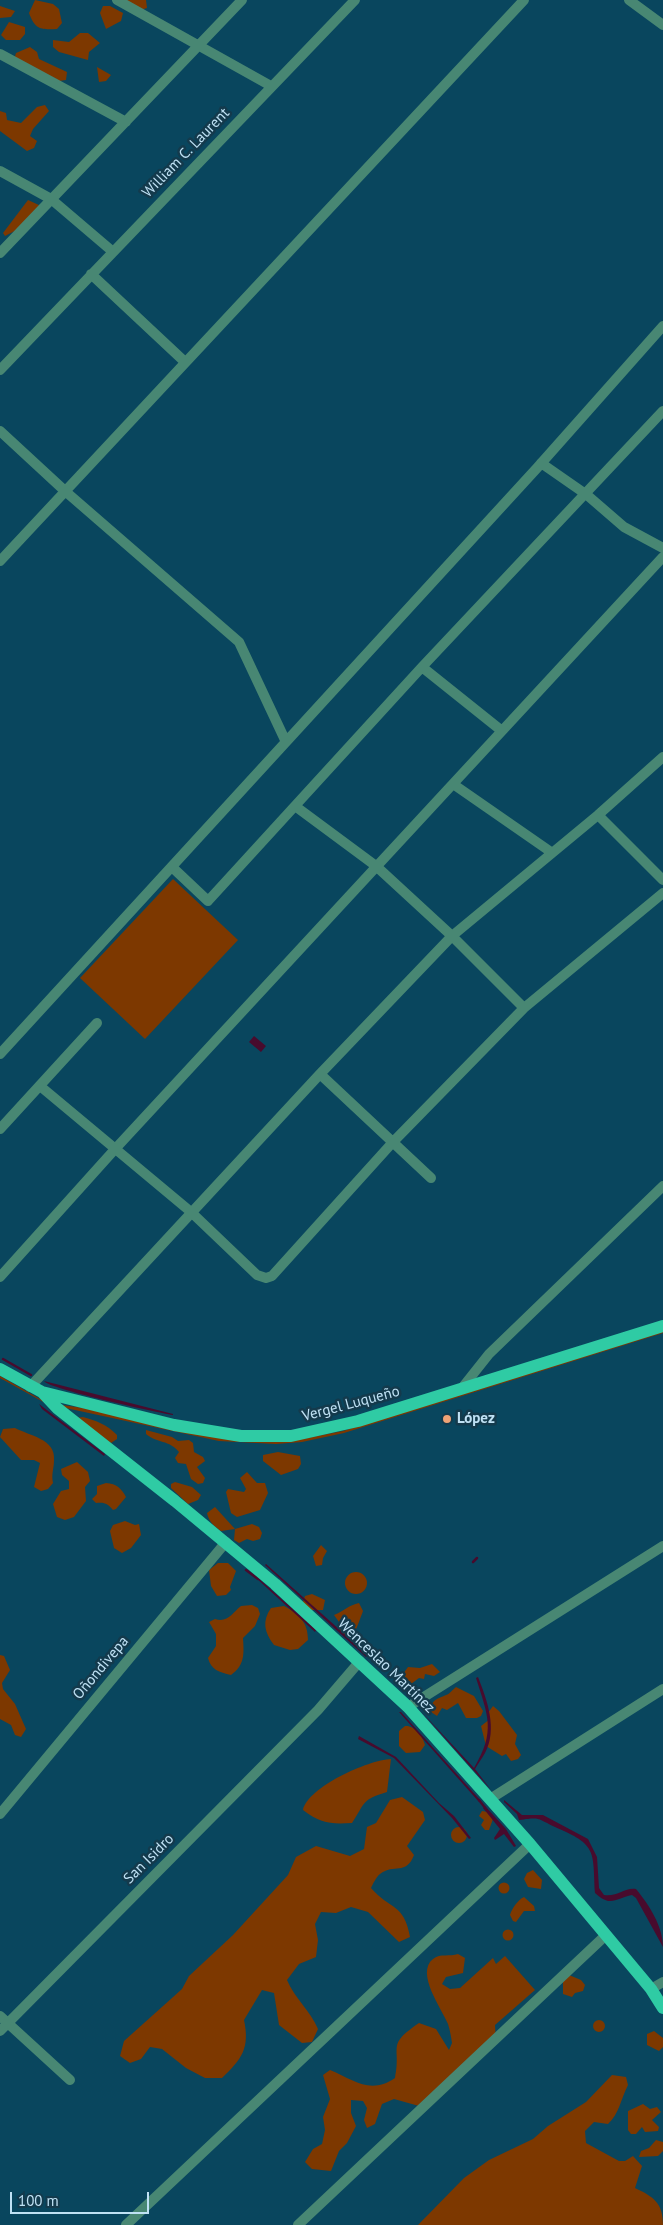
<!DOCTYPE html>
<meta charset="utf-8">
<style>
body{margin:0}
#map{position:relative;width:663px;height:2225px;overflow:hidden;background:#09465e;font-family:"PT Sans",sans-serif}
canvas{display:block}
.scale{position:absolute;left:10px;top:2192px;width:139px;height:22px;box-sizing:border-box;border:2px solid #bfe1f4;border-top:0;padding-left:6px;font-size:15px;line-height:18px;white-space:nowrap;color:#bfe1f4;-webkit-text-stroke:4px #143a4c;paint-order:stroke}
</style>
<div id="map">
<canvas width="663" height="2225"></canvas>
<div class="scale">100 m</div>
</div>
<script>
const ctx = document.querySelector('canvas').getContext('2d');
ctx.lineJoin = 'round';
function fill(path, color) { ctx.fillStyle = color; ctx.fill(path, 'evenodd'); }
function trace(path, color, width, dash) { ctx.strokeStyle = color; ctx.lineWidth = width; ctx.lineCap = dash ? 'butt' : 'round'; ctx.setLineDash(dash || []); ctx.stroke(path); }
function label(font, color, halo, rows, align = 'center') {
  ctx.font = font + ' "PT Sans",sans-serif'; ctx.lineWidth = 5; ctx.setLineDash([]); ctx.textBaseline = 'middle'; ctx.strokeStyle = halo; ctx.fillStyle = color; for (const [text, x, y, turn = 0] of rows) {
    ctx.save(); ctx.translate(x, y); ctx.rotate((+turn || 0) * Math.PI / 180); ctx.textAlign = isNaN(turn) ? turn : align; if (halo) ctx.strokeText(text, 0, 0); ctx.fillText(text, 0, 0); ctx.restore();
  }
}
fill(new Path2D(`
 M 35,0 L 53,4 L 59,9 L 62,23 L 57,29 C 40,30 35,29 29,13 Z
 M 115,0 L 146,0 L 147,8 L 140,10 Z
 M 0,6 L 15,11 L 11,17 L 0,18 Z
 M 103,6 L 110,6 L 123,13 L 121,21 L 106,29 L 100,13 Z
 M 9,22 L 25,27 L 25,34 L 20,40 L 6,40 L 1,35 Z
 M 80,33 L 88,33 L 100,43 L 89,52 L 88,60 L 59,52 L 53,47 L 53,40 L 69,42 Z
 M 30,47 L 37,52 L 39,59 L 67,72 L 66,80 L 59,81 L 53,77 L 38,77 L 14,60 L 16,53 Z
 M 97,67 L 111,75 L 106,81 L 99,82 Z
 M 45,105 L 49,111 L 33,129 L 30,136 L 37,141 L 34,148 L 27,151 L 0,131 L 0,111 L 6,113 L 7,120 L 21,123 L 37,107 Z
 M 28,200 L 41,206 L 34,221 L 5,236 L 3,233 Z
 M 173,879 L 238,940 L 145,1039 L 80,978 Z
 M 663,1330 L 663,1333 L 344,1433 L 302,1442 L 276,1444 L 219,1441 L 47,1404 L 0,1378 L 0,1376 L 40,1399 L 55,1404 L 302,1439 L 343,1431 Z
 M 83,1417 C 97,1421 106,1424 117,1435 L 117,1439 L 111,1443 L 77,1418 Z
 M 15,1428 C 30,1436 56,1439 54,1460 C 54,1469 51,1474 53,1483 L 48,1489 L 41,1491 L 34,1487 L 40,1463 L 34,1460 L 21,1460 L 0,1437 L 3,1429 Z
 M 146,1430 L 172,1437 L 178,1441 L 189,1440 L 193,1443 L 194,1452 L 203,1457 L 205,1461 L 197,1467 L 205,1478 L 203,1483 L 198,1484 L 191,1479 L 186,1464 L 178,1463 L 175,1458 L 179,1452 C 170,1440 156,1443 146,1434 Z
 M 278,1452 L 300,1456 L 301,1464 L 298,1469 L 281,1475 L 263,1461 L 263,1455 Z
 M 77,1462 L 88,1472 L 90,1481 L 85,1487 L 86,1501 L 74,1517 L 65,1520 L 57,1517 L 53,1504 L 61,1491 L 69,1489 L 69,1481 L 62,1475 L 61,1469 Z
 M 247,1472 L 257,1483 L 265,1483 L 268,1493 L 260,1510 L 237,1517 L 231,1513 L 226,1492 L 228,1489 L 244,1492 L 246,1489 L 240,1478 Z
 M 175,1482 L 192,1487 L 201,1495 L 198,1500 L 188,1504 L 171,1488 L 171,1484 Z
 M 106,1483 C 117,1484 121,1488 126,1497 L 116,1509 L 113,1510 C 108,1504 105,1502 96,1503 L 92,1499 L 97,1494 L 97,1486 Z
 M 215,1507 L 235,1529 L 252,1524 L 259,1527 L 262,1533 L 260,1539 L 253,1541 L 247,1539 L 239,1543 L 234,1540 L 235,1529 L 221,1531 C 214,1526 209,1522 207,1513 Z
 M 125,1521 L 135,1525 L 139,1524 L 141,1535 L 131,1548 L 122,1553 L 114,1548 L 110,1531 L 113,1525 Z
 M 321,1545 L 327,1551 L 323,1558 L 322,1565 L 316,1566 L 313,1556 Z
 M 218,1563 L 228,1563 L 236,1571 L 230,1587 L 231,1590 L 226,1595 L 217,1596 L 211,1586 L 209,1570 Z
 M345 1583a11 11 0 1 1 22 0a11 11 0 1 1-22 0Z
 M 312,1594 L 325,1600 L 323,1610 L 309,1610 L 303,1602 L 305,1596 Z
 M 359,1603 L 363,1611 C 360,1619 356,1631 352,1637 L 343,1635 L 338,1629 L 339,1622 L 334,1615 C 344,1611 349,1605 359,1603 Z
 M 252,1605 L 258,1608 L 260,1614 L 255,1626 L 243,1638 C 244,1654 245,1665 231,1675 C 219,1672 211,1670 208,1658 L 216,1646 L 216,1634 L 209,1622 L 215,1619 C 228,1623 232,1613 241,1606 Z
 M 284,1606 C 299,1614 308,1622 308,1640 L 298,1649 L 290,1650 L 274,1645 C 264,1632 262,1621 271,1608 Z
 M 0,1655 L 4,1656 L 10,1670 L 2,1683 L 3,1689 L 15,1704 L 26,1729 L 21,1737 L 15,1735 L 11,1725 L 0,1719 Z
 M 432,1664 L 440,1672 L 434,1676 L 425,1674 L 424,1679 L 419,1678 L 411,1684 L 408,1682 L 403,1674 L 408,1667 L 420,1668 Z
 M 456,1687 L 474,1696 L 483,1711 L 481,1716 L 477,1718 L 466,1718 L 458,1703 L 447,1710 L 442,1708 L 437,1716 L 431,1712 C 430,1700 437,1699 446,1695 C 450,1694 452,1690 456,1687 Z
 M 493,1706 L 499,1711 L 517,1735 L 515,1744 L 521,1755 L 518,1759 L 511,1761 L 506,1754 L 502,1756 L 486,1746 L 481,1726 L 490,1719 L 488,1713 Z
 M 405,1726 C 414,1725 423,1736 425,1745 L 420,1752 L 406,1753 L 399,1746 L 399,1731 Z
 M 391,1759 L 387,1792 C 361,1800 366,1802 352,1823 C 331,1824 321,1824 303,1810 C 308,1787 368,1760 391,1759 Z
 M 402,1797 L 423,1812 L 425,1820 L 407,1846 L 414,1855 C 406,1876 394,1863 380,1874 C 376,1877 373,1884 371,1888 C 390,1910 404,1903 410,1937 L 399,1942 L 368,1912 L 351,1907 L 336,1913 L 321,1912 L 315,1924 L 318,1940 L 316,1957 L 299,1964 L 287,1980 C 295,1999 310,2010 318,2029 L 312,2042 L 302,2043 L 279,2025 L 274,1993 L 262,1990 L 244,2020 C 250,2048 242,2059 222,2078 L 205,2078 L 186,2068 L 162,2049 L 150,2047 L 141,2059 L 130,2063 L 120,2056 L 124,2041 L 182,1989 L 189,1976 L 233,1935 L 288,1875 L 296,1857 L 316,1846 L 350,1856 L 364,1849 L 367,1827 L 376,1823 L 390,1800 Z
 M 482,1811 L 488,1812 L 493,1819 L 489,1830 L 485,1830 L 481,1825 L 484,1820 L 479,1816 Z
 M451 1835a8 8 0 1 1 16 0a8 8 0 1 1-16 0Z
 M 533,1870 L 542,1880 L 541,1889 L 528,1887 L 524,1879 L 527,1873 Z
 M498.5 1888a5.5 5.5 0 1 1 11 0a5.5 5.5 0 1 1-11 0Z
 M 524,1897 L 534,1906 L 535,1911 L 524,1911 L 516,1922 L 513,1921 L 510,1915 C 512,1908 518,1900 524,1897 Z
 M502.5 1935a5.5 5.5 0 1 1 11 0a5.5 5.5 0 1 1-11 0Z
 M 458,1954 L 465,1958 L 463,1973 L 446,1977 L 442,1984 L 450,1989 L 460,1988 L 493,1958 L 496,1964 L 505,1956 L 535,1990 L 495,2025 L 496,2041 L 419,2106 L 394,2099 L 382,2104 L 375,2124 L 367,2128 L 364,2120 L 367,2108 L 363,2101 L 351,2100 L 351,2113 L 356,2126 L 347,2143 L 339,2151 L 331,2171 L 312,2169 L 305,2162 L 313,2149 L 322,2144 L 325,2130 L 323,2117 L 330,2099 L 323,2075 L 330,2070 C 354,2080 370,2095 395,2078 C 402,2046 385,2046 419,2023 L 436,2029 L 449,2050 L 452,2043 C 451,2037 450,2030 448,2024 C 442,2009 415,1973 433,1959 C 440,1953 450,1957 458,1954 Z
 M 569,1975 L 581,1980 L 585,1985 L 583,1991 L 575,1993 L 572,1997 L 563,1994 L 563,1980 Z
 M593 2026a6 6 0 1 1 12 0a6 6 0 1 1-12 0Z
 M 654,2031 L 663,2038 L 663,2047 L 659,2051 L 647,2045 L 647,2034 Z
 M 612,2075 L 626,2077 L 628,2085 C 621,2099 619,2114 608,2124 L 594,2122 L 585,2131 L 586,2143 L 619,2161 L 625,2161 L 633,2156 L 642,2166 L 635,2188 C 654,2197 663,2203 663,2225 L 418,2225 L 464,2178 L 489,2160 L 533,2139 L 548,2126 L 586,2102 Z
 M 643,2104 L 650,2109 L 657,2107 L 661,2112 L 652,2120 L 659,2127 L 658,2131 L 645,2132 L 642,2127 L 636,2134 L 631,2134 L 628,2130 L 628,2111 Z
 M 656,2140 L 663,2142 L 663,2151 L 658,2156 L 639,2157 L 641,2151 L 649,2148 Z`), '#7d3800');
fill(new Path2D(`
 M 254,1036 L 266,1046 L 261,1052 L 249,1042 Z
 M 44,1381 L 173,1414 L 173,1415 C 155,1412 49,1389 44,1381 Z
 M 39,1404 L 105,1454 L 104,1456 L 42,1409 Z
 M 266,1564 L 368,1655 L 366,1657 L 265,1565 Z
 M 256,1576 L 316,1630 L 315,1632 L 255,1577 Z
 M 478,1677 C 487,1700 498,1729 485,1753 C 482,1758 478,1764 475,1769 L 491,1790 L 419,1709 L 474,1768 C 496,1731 488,1716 476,1678 Z
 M 399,1712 L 401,1712 L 481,1801 L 479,1802 Z
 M 359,1736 L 396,1757 L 439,1803 L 454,1816 L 471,1838 L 469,1839 L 452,1818 L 394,1758 L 358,1739 Z
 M 504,1800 L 522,1815 L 543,1815 L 588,1839 L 597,1857 L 599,1888 L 604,1895 C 618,1897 625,1887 636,1889 C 649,1905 663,1926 663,1947 L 636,1898 L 632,1895 C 616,1898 611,1908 595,1893 C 593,1850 597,1845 555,1827 C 536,1818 541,1817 519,1820 L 517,1814 L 504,1802 Z
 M 485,1806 L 506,1829 L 516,1846 L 514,1847 L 504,1834 L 495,1840 L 494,1838 L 500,1829 L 483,1808 Z`), '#480b2d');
trace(new Path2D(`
 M 3,1359 L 31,1375
 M 473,1562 L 477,1558
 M 246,1570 L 258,1579
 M 479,1800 L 486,1809`), '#480b2d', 2.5);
trace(new Path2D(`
 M 117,0 L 271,86
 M 629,0 L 663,25
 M 0,54 L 126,122
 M 0,171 L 51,199 L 112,251
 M 0,253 L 242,0
 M 91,274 L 185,362
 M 0,370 L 355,0
 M 0,431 L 65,491 L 239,642 L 286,742
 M 541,463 L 587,495 L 624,527 L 663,548
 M 0,561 L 524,0
 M 422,667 L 502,731
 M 453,784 L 551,852
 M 295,806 L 376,866 L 452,936 L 524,1008
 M 598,815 L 663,880
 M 172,867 L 208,901 L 422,667 L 663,411
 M 0,1054 L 537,468 L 663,326
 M 320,1074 L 431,1178
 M 40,1086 L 191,1212 L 257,1275 L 266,1278 L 272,1276 L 393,1142 L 524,1008 L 663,893
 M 0,1129 L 97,1023
 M 0,1277 L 116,1148 L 663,557
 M 30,1387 L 320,1074 L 452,936 L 598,815 L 663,757
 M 462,1388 L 489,1354 L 663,1186
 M 408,1707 L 663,1546
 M 490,1799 L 663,1689
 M 0,1814 L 226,1542
 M 651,1989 L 663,1982
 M 0,2016 L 70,2080
 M 0,2031 L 318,1710 L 360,1661
 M 126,2225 L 530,1844
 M 298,2225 L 606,1935`), '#488773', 10);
trace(new Path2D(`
 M 0,1369 L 42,1392 L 174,1425 L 241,1436 L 291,1436 L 358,1421 L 663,1326
 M 42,1392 L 57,1408 L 175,1501 L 275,1584 L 408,1707 L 530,1844 L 651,1989 L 663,2008`), '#2fcba4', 12);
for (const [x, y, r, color] of [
 [447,1419,5,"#efa376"]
]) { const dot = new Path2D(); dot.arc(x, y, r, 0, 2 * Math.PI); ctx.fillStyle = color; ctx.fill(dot); trace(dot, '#143a4c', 2); }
label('15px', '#bfe1f4', '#143a4c', [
 ["William C. Laurent",186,153,-46],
 ["Vergel Luqueño",351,1404,-15],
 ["Wenceslao Martínez",386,1666,44],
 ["Oñondivepa",101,1668,-50],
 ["San Isidro",149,1859,-45]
]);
label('bold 15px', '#bfe1f4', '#143a4c', [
 ["López",457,1419]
], 'left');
</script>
